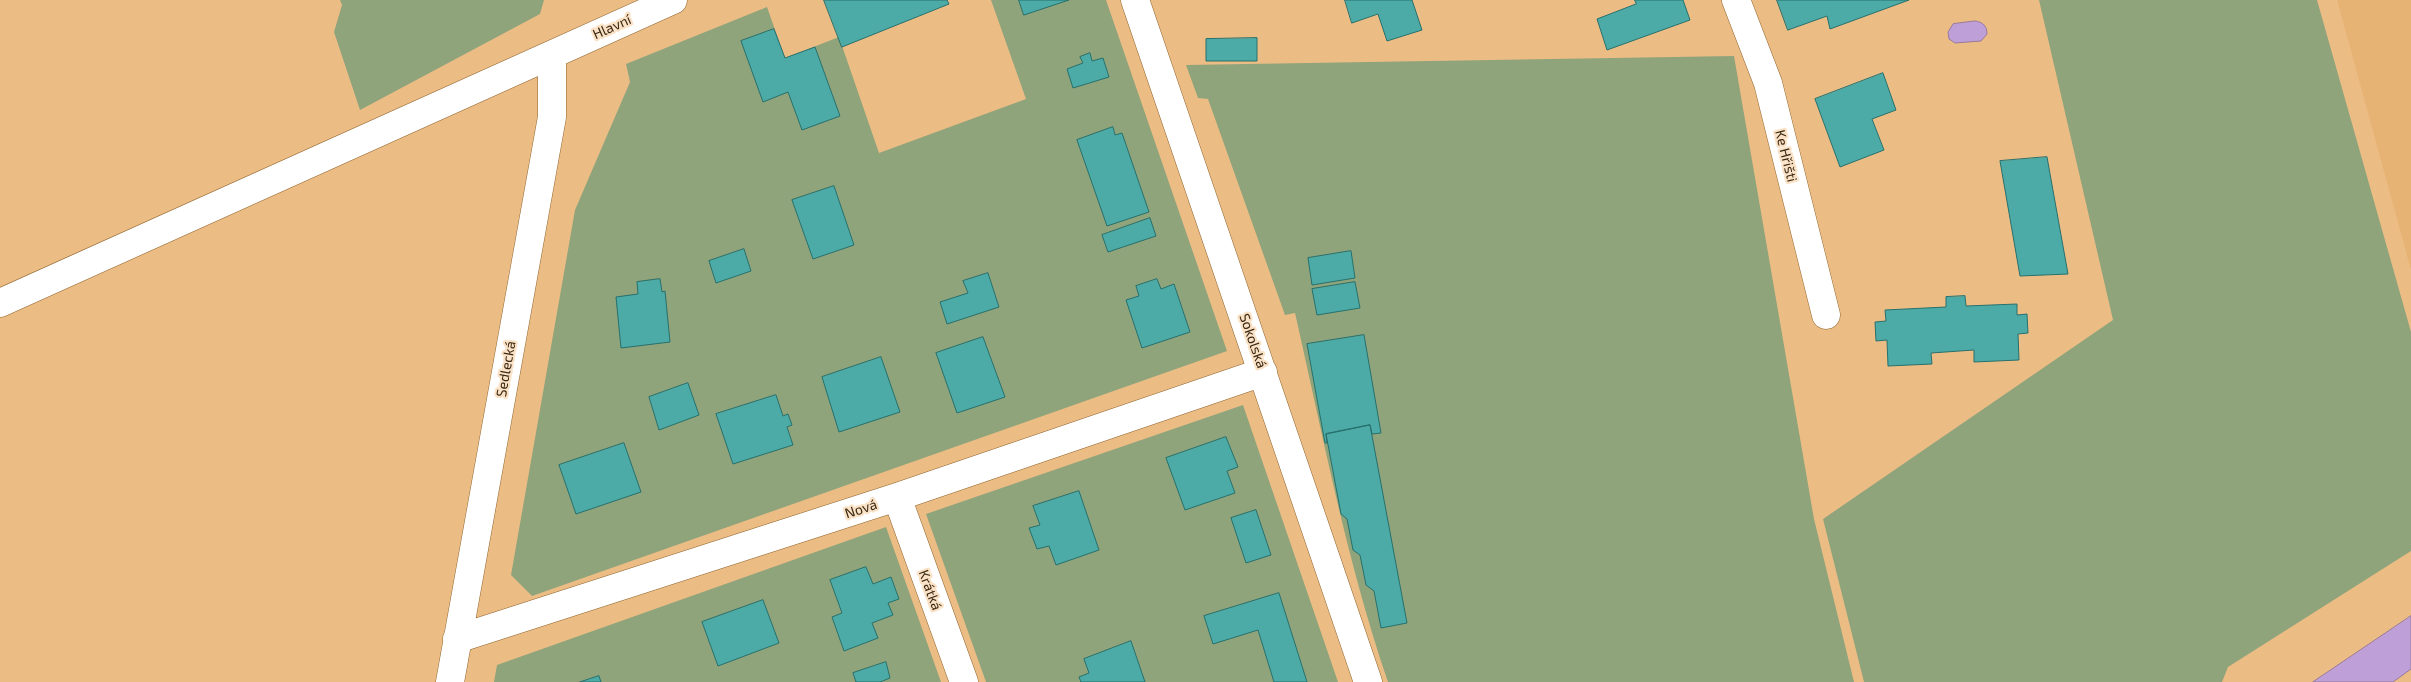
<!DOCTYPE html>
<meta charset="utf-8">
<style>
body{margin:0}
canvas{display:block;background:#ecbc85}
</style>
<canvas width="2411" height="682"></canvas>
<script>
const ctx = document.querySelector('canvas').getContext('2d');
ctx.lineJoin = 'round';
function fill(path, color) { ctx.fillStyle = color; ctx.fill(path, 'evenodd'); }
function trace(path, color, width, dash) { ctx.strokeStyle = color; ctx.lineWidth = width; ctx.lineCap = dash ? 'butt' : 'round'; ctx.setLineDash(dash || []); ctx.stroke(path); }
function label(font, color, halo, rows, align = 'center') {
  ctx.font = font + ' "Exo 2",sans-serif'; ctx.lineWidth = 4.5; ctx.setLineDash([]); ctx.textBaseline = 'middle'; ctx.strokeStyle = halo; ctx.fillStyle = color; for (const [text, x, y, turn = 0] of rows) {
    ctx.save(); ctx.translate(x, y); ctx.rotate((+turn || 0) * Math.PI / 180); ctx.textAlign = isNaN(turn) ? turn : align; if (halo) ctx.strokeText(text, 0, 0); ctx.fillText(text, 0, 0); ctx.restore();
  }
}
fill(new Path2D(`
 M 2337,0 L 2411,0 L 2411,270 Z`), '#e7b375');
fill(new Path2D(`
 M 340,0 L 544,0 L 540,14 L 360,110 L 334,32 L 342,5 Z
 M 991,0 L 1106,0 L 1227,351 L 532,596 L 511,575 L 575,210 L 630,82 L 626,64 L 767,7 L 785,58 L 839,37 L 879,153 L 1026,99 Z
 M 2039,0 L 2317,0 L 2411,332 L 2411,551 L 2228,667 L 2222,682 L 1864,682 L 1823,519 L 2113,320 Z
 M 1734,56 L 1814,519 L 1854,682 L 1388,682 C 1347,562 1323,437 1295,313 L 1285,315 L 1208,99 L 1198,98 L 1186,65 Z
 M 1243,405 L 1338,682 L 986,682 L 926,514 Z
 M 886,527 L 941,682 L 494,682 L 497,665 Z`), '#8fa47b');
const water = new Path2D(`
 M 1975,21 C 1983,22 1987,26 1987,34 L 1981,41 L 1955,43 L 1949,39 L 1948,32 L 1953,24 Z
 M 2411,616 L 2411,669 L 2393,682 L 2313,682 Z`);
fill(water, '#bf9fd8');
trace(water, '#977b9c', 1);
const building = new Path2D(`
 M 824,0 L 947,0 L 949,4 L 842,47 Z
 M 1019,0 L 1069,0 L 1024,15 Z
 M 1345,0 L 1412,0 L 1422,30 L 1387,41 L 1378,14 L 1352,23 Z
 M 1635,0 L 1683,0 L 1690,20 L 1607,50 L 1597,19 L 1636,4 Z
 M 1777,0 L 1909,0 L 1830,29 L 1827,16 L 1788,30 Z
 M 774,29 L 785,58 L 815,47 L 840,116 L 802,130 L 788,92 L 763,102 L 741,41 Z
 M 1257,38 L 1257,61 L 1206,61 L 1206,39 Z
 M 1090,53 L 1092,61 L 1103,58 L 1109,77 L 1073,88 L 1067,69 L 1083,63 L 1080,57 Z
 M 1883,73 L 1896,110 L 1872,119 L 1884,150 L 1840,167 L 1815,99 Z
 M 1113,127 L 1115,135 L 1122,133 L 1149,212 L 1107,226 L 1077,140 Z
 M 2047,157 L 2068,274 L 2020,276 L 2000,161 Z
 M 834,186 L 854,245 L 813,259 L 792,200 Z
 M 1150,218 L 1156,236 L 1108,252 L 1102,235 Z
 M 744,249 L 751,271 L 716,283 L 709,261 Z
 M 1351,251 L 1355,278 L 1312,285 L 1308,258 Z
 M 988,273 L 999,307 L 947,324 L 940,302 L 968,293 L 963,281 Z
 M 660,279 L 662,292 L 665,291 L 670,342 L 621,348 L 616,297 L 638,294 L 637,282 Z
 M 1157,279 L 1161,289 L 1174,284 L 1190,332 L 1142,348 L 1126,300 L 1139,296 L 1136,286 Z
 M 1355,282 L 1360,308 L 1317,315 L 1312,289 Z
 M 1965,296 L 1966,306 L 2017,304 L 2017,315 L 2027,314 L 2028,333 L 2018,334 L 2019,360 L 1974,362 L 1974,350 L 1931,353 L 1932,364 L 1888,366 L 1887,340 L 1876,341 L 1875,322 L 1886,321 L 1885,310 L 1946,307 L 1946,297 Z
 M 1364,335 L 1381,433 L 1372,434 L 1370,425 L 1326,434 L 1327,443 L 1325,443 L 1307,344 Z
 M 983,337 L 1005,397 L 957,413 L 936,353 Z
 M 881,357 L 900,412 L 839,432 L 822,377 Z
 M 688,383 L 699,415 L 659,430 L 649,397 Z
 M 776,395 L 783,416 L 788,414 L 792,425 L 787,427 L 793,445 L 733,464 L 716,414 Z
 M 1370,425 L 1407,623 L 1381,628 L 1374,591 L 1366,585 L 1360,555 L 1353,550 L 1347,519 L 1341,514 L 1326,434 Z
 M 1226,437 L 1238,467 L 1227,471 L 1235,493 L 1185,510 L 1166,458 Z
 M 624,443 L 641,492 L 576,514 L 559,465 Z
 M 1079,491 L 1099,550 L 1056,565 L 1049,546 L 1037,549 L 1029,528 L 1040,525 L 1033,506 Z
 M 1256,510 L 1271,555 L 1246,563 L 1231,518 Z
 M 866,567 L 873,584 L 891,577 L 899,599 L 888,603 L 893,615 L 872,623 L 878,638 L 844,651 L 832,617 L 842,613 L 830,580 Z
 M 1279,593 L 1307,682 L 1274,682 L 1258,630 L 1213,644 L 1204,616 Z
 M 763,600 L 779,643 L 718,666 L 702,622 Z
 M 1131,641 L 1145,682 L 1081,682 L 1079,677 L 1089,673 L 1084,659 Z
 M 886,662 L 890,678 L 880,682 L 856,682 L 853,673 Z
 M 599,676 L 601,682 L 580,682 Z`);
fill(building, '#4caba6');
trace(building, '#27706d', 1);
const minor = new Path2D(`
 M 1135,0 L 1368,682
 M 1736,0 L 1768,83 L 1826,315
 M 897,497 L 964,682
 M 457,639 L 897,497 L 1263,372
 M 450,682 L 552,117 L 552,55`);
const secondary = new Path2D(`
 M 0,303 L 673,0`);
trace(minor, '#90652e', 29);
trace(secondary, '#90652e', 29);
trace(minor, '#fff', 28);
trace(secondary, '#fff', 28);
label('14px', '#3a2811', '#fae2c7', [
 ["Hlavní",612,27,-24],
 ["Ke Hřišti",1786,156,76],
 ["Sokolská",1253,341,71],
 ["Sedlecká",506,369,-80],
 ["Nová",861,509,-18],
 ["Krátká",930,590,70]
]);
</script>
